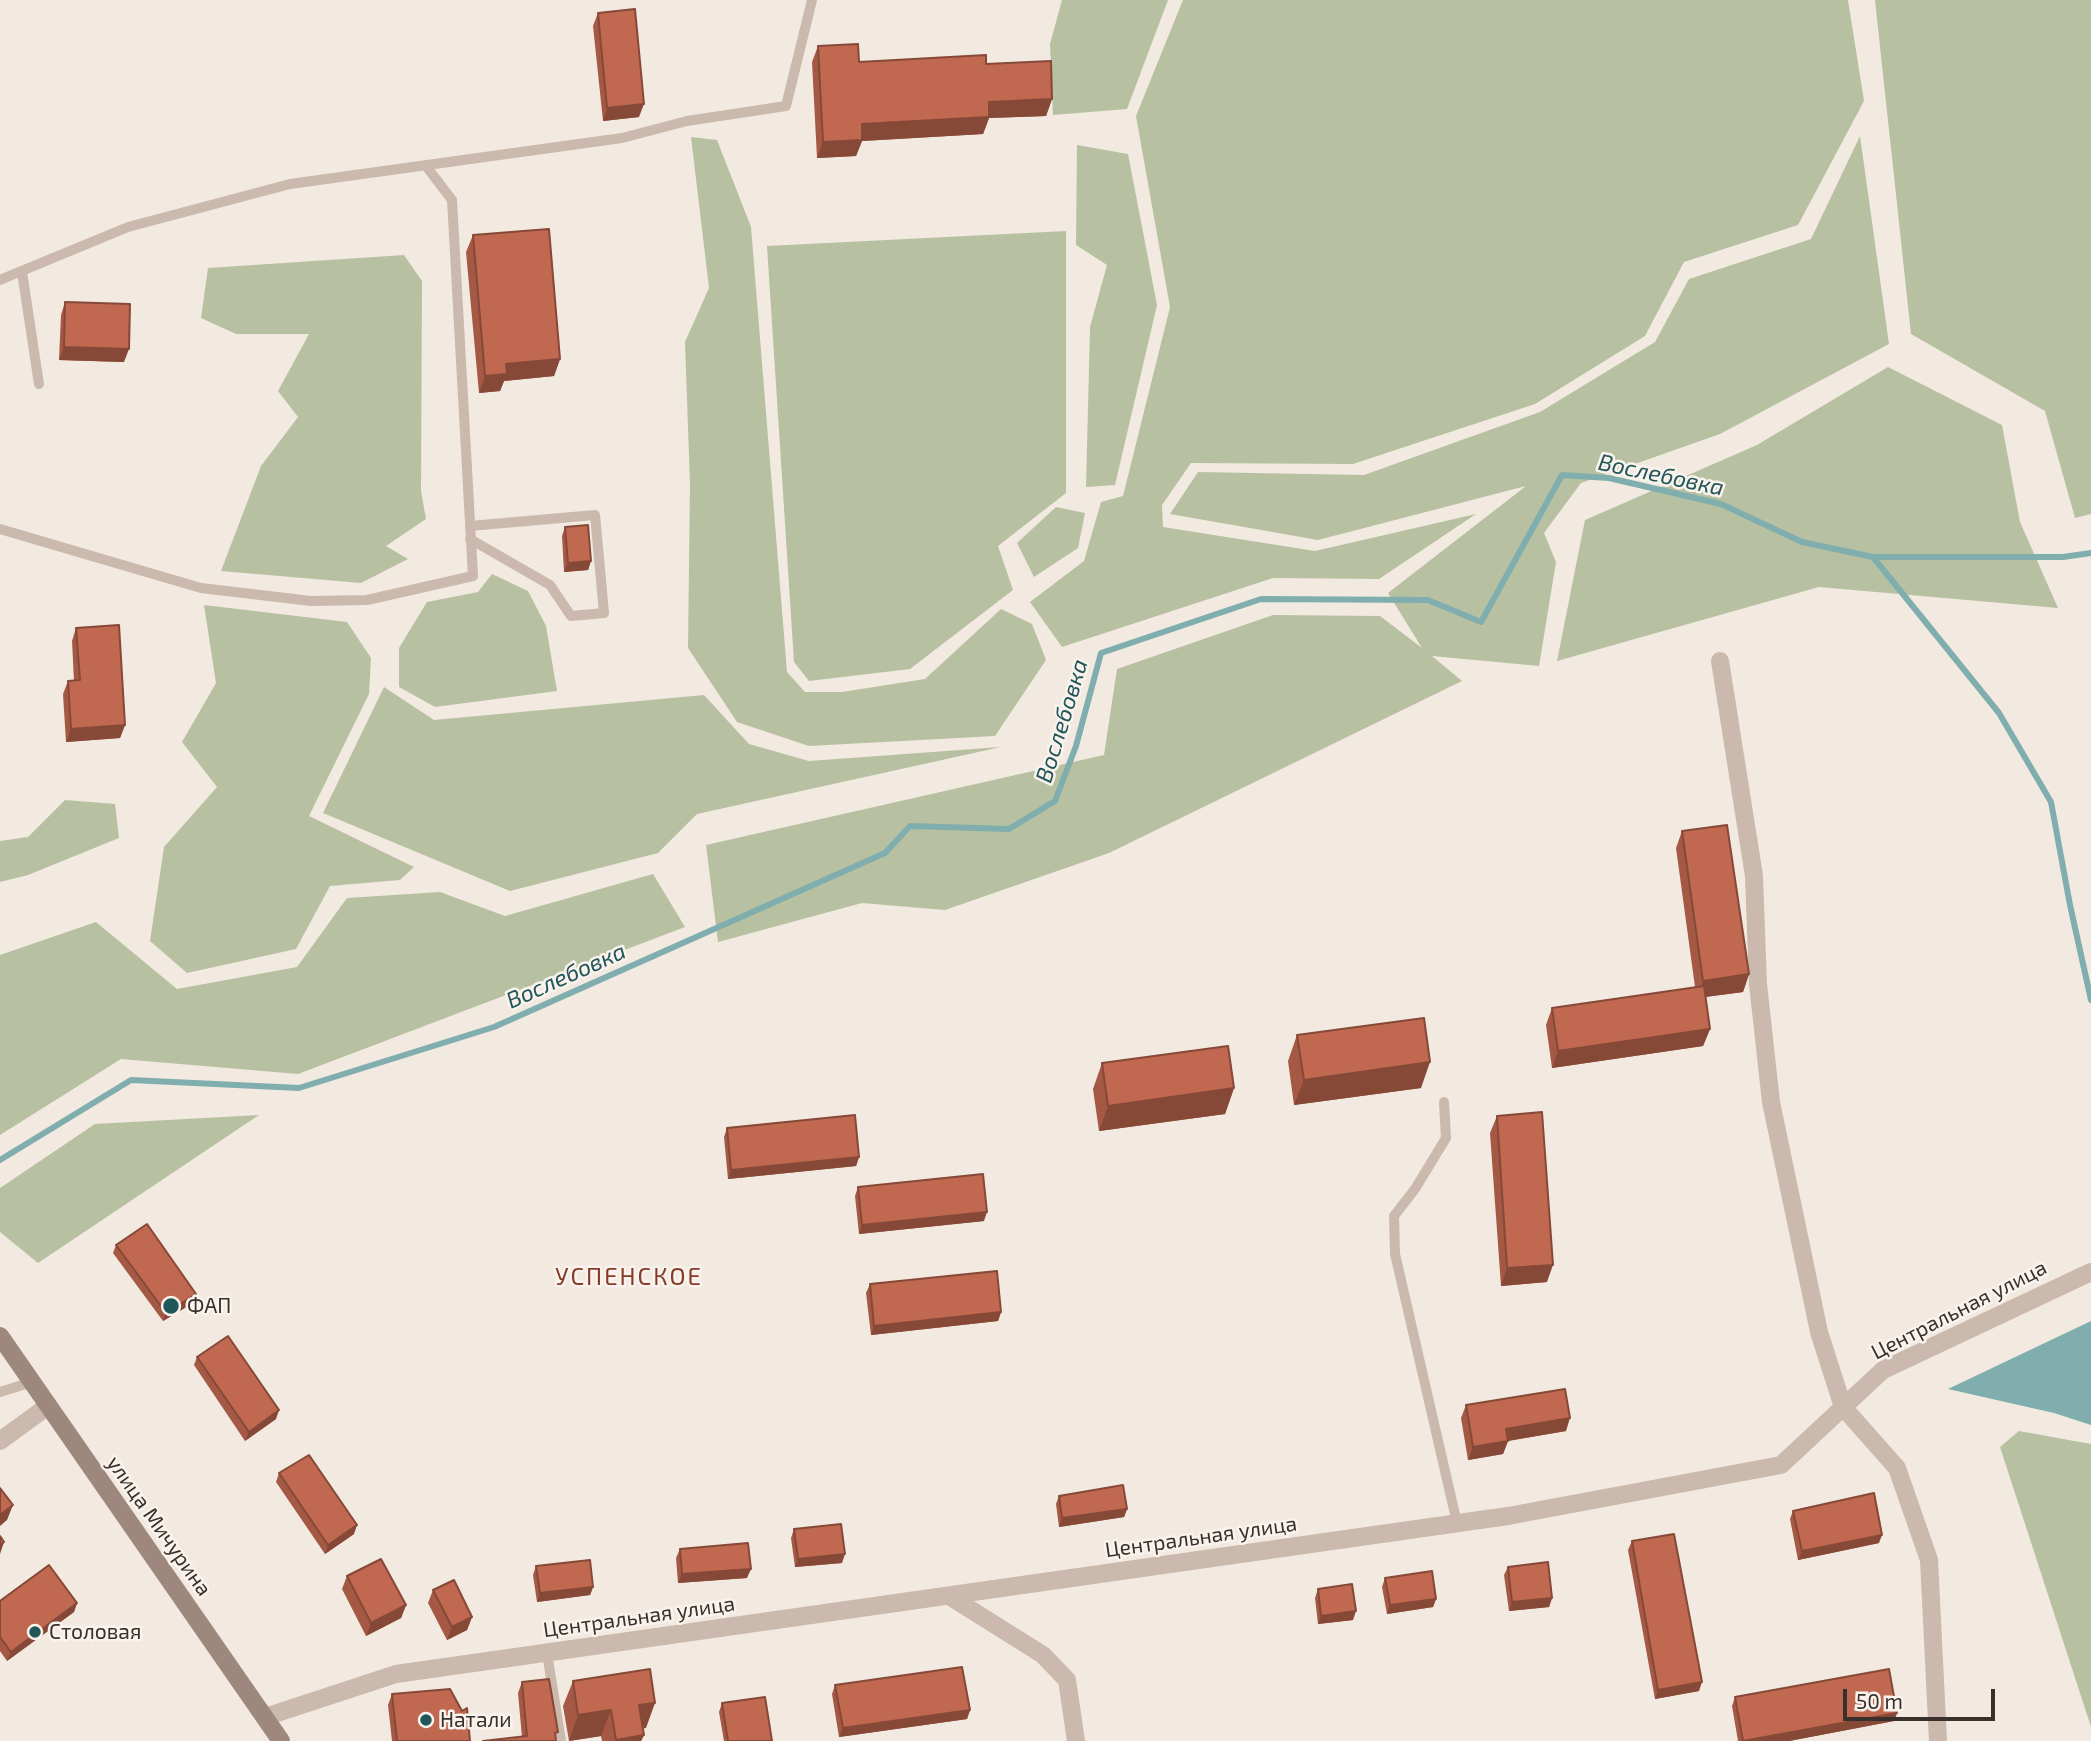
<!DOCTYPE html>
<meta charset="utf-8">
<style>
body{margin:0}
#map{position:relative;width:2091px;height:1741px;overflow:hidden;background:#f2e9e0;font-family:"Exo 2",sans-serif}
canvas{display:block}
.scale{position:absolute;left:1843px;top:1689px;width:152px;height:32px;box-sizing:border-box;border:4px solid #392f2b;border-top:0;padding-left:9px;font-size:21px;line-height:24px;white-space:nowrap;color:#392f2b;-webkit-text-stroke:5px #faf3ed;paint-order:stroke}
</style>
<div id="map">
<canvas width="2091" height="1741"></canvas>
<div class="scale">50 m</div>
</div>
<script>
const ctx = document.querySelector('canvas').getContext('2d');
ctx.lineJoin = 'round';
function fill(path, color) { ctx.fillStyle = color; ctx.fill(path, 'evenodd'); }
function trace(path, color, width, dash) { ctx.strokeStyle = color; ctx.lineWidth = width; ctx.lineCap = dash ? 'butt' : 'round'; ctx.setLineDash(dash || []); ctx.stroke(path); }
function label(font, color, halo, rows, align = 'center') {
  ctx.font = font + ' "Exo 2",sans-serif'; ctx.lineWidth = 5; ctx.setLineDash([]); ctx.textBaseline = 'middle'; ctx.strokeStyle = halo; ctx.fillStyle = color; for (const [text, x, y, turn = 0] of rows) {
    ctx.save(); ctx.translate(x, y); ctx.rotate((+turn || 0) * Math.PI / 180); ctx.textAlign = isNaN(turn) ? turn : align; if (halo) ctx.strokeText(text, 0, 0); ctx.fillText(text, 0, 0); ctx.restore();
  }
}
fill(new Path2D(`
 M 1062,0 L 1168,0 L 1127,109 L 1053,115 L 1050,44 Z
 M 1183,0 L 1848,0 L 1864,101 L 1798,225 L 1684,262 L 1645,336 L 1535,404 L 1353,464 L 1191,463 L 1162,505 L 1163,527 L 1315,551 L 1476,514 L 1379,579 L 1273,578 L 1062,647 L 1030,602 L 1084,561 L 1101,502 L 1123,496 L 1170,307 L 1136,116 Z
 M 1875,0 L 2091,0 L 2091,514 L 2075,518 L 2045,411 L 1911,334 Z
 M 1860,136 L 1889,344 L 1720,434 L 1581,483 L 1544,533 L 1556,562 L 1539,666 L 1432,656 L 1462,681 L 1109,853 L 945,910 L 862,903 L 718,942 L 706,845 L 1104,755 L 1117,669 L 1273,615 L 1380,616 L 1422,648 L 1388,593 L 1526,486 L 1318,540 L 1170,514 L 1198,472 L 1364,475 L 1540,412 L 1655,342 L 1689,279 L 1811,239 Z
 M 691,137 L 717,140 L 751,227 L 787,672 L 805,692 L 842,692 L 925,679 L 1001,609 L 1032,624 L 1046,660 L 995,736 L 809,746 L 737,722 L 688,648 L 690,483 L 685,342 L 709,288 Z
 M 1077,145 L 1128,154 L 1157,305 L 1115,485 L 1086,487 L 1090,327 L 1107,265 L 1076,245 Z
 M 1066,231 L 1066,493 L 998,546 L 1013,590 L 910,669 L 809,681 L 794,662 L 767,246 Z
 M 404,255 L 422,281 L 421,491 L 426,519 L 386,546 L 408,559 L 361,583 L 221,571 L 261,466 L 298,417 L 278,391 L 309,334 L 236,334 L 201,318 L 208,268 Z
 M 1888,367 L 2002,425 L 2020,522 L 2058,608 L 1819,587 L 1557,661 L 1585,520 L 1757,445 Z
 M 1056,507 L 1085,513 L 1078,548 L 1034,577 L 1017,543 Z
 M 492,574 L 528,591 L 546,626 L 557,691 L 435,707 L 399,687 L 399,648 L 427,602 L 478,592 Z
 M 204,605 L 347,622 L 371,658 L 369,694 L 309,816 L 414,867 L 400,880 L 330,886 L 296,949 L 187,973 L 150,941 L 164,847 L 217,787 L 182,742 L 216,683 Z
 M 384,687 L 434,720 L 704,695 L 749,744 L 809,761 L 1001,747 L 697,814 L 658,853 L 510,891 L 323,813 Z
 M 65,800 L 115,804 L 119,838 L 28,875 L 0,882 L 0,841 L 28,837 Z
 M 653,874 L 685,927 L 298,1074 L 121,1059 L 0,1135 L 0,955 L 96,922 L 177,989 L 297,967 L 347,898 L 440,892 L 505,916 Z
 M 259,1115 L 38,1263 L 0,1232 L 0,1188 L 95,1124 Z
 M 2019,1431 L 2091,1444 L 2091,1727 L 2000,1447 Z`), '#b7c1a1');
fill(new Path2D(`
 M 2091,1321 L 2091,1425 L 2054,1413 L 1948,1389 Z`), '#80aeae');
trace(new Path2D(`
 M 1873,557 L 1999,713 L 2051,802 L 2070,905 L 2091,1000
 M 0,1160 L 131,1080 L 299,1088 L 494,1027 L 885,853 L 910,826 L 1009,829 L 1055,801 L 1076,746 L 1101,653 L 1261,599 L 1428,600 L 1481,622 L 1562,475 L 1609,478 L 1721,504 L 1802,542 L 1873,557 L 2063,557 L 2091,553`), '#80aeae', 6);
trace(new Path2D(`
 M 22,272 L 39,384
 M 0,280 L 128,227 L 290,184 L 622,138 L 687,121 L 786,106 L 812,0
 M 470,526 L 595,515 L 604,613 L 571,616 L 550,585 L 470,539
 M 0,529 L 201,588 L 311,601 L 367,600 L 473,576 L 452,200 L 426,166
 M 1444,1102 L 1446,1138 L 1415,1189 L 1394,1216 L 1395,1254 L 1457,1523
 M 0,1392 L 32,1382
 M 547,1653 L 561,1741`), '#cab9ac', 10);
trace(new Path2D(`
 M 1720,661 L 1754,876 L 1758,984 L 1771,1102 L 1819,1332 L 1843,1407 L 1897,1468 L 1929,1560 L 1938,1741
 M 0,1441 L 48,1406
 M 949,1596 L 1043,1655 L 1067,1680 L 1076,1741
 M 265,1717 L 396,1674 L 1508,1516 L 1781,1465 L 1883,1370 L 2091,1272`), '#cab9ac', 18);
trace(new Path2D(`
 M 0,1336 L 281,1741`), '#9e887e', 18);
fill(new Path2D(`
 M 598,13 L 639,117 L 603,121 L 593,26 Z
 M 818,46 L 859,62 L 986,64 L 1052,99 L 1046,116 L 989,118 L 983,134 L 862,141 L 856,156 L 817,158 L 812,62 Z
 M 473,235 L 560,359 L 554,376 L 504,381 L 500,391 L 479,393 L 466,252 Z
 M 65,302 L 124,362 L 59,360 L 61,315 Z
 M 565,527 L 591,561 L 588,570 L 564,572 L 562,536 Z
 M 76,628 L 125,725 L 120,738 L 66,742 L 63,694 L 68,681 L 74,681 L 72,641 Z
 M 1682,831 L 1749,974 L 1743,992 L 1705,997 L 1710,1029 L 1703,1046 L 1552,1068 L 1546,1025 L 1552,1008 L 1695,987 L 1676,848 Z
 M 1297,1035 L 1421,1088 L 1294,1105 L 1288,1061 Z
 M 1102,1063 L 1234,1088 L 1225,1114 L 1099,1131 L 1093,1089 Z
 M 1497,1116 L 1547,1282 L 1501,1286 L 1490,1133 Z
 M 727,1128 L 859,1157 L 856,1166 L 728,1179 L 724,1137 Z
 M 858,1187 L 984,1221 L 859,1234 L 855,1196 Z
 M 116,1245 L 193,1303 L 163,1321 L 113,1253 Z
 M 870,1284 L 1001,1312 L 998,1321 L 871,1335 L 866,1293 Z
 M 197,1357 L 276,1419 L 245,1441 L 194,1365 Z
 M 1466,1405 L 1566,1431 L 1508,1441 L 1503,1454 L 1468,1460 L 1461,1418 Z
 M 279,1473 L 354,1534 L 325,1554 L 276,1482 Z
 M 1059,1496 L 1127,1509 L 1124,1517 L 1059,1527 L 1056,1504 Z
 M 1793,1511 L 1879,1543 L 1798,1560 L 1790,1519 Z
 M 794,1529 L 842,1563 L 795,1567 L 791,1538 Z
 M 1632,1541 L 1699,1691 L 1655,1699 L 1628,1550 Z
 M 680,1549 L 747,1578 L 678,1583 L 676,1558 Z
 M 536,1566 L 593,1587 L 590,1595 L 537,1602 L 533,1575 Z
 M 1508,1567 L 1552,1598 L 1549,1607 L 1509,1611 L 1504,1575 Z
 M 347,1576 L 406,1605 L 401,1618 L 366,1636 L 342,1589 Z
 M 1385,1578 L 1436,1599 L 1433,1607 L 1387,1614 L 1382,1587 Z
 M 1318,1589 L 1353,1620 L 1318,1624 L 1315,1598 Z
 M 433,1590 L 472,1617 L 467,1630 L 447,1640 L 428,1603 Z
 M 0,1601 L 77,1603 L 74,1612 L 7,1661 L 0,1651 Z
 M 573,1681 L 646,1728 L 642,1728 L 644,1735 L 641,1741 L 602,1741 L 601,1736 L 569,1741 L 563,1706 Z
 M 522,1682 L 556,1738 L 522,1737 L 518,1693 Z
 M 835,1685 L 970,1710 L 967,1719 L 839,1737 L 832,1694 Z
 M 392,1694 L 470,1741 L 392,1741 L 388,1705 Z
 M 1735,1697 L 1897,1713 L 1894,1721 L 1789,1741 L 1738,1741 L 1732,1706 Z
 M 722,1703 L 772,1741 L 724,1741 L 719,1712 Z`), '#a55945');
fill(new Path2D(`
 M 1052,99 L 1046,116 L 989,118 L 983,134 L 862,141 L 856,156 L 817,158 L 823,142 L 862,124 L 989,102 Z
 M 644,104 L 639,117 L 603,121 L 607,108 Z
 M 64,347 L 129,349 L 124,362 L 59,360 Z
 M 560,359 L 554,376 L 504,381 L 500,391 L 479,393 L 485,376 L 506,364 Z
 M 591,561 L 588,570 L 564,572 L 568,563 Z
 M 125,725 L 120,738 L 66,742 L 71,729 Z
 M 1749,974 L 1743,992 L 1697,998 L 1703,981 Z
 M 1710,1029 L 1703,1046 L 1552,1068 L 1558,1051 Z
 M 1430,1062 L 1421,1088 L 1294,1105 L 1304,1080 Z
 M 1234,1088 L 1225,1114 L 1099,1131 L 1108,1106 Z
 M 859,1157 L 856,1166 L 728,1179 L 731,1170 Z
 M 987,1212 L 984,1221 L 859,1234 L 862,1225 Z
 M 1553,1265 L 1547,1282 L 1501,1286 L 1507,1268 Z
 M 196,1294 L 193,1303 L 163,1321 L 166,1313 Z
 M 1001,1312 L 998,1321 L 871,1335 L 874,1326 Z
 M 279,1410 L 276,1419 L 245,1441 L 249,1432 Z
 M 1570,1418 L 1566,1431 L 1501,1442 L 1506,1429 Z
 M 1508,1441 L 1503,1454 L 1468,1460 L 1473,1447 Z
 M 13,1505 L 7,1520 L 0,1526 L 0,1515 Z
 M 1127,1509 L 1124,1517 L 1059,1527 L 1062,1518 Z
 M 357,1525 L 354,1534 L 325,1554 L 328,1545 Z
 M 1882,1535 L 1879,1543 L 1798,1560 L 1802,1551 Z
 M 4,1542 L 0,1554 L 0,1545 Z
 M 845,1554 L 842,1563 L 795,1567 L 798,1559 Z
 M 751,1569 L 747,1578 L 678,1583 L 682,1574 Z
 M 593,1587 L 590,1595 L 537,1602 L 540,1593 Z
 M 1552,1598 L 1549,1607 L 1509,1611 L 1512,1602 Z
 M 1436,1599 L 1433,1607 L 1387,1614 L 1390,1605 Z
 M 77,1603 L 74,1612 L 7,1661 L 11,1652 Z
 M 406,1605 L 401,1618 L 366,1636 L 371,1623 Z
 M 1356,1611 L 1353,1620 L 1318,1624 L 1321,1616 Z
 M 472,1617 L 467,1630 L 447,1640 L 452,1627 Z
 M 1702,1682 L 1699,1691 L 1655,1699 L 1658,1690 Z
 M 655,1703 L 646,1728 L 629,1730 L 639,1705 Z
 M 611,1710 L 601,1736 L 569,1741 L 578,1715 Z
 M 970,1710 L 967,1719 L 839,1737 L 843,1728 Z
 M 1897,1713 L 1894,1721 L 1789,1741 L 1746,1741 Z
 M 644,1735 L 641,1741 L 615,1741 L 616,1740 Z`), '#864938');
const building = new Path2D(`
 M 635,9 L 644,104 L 607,108 L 598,13 Z
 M 858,44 L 859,62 L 986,55 L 986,64 L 1051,61 L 1052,99 L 989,102 L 989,117 L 862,124 L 862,140 L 823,142 L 818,46 Z
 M 549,229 L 560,359 L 506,364 L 507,374 L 485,376 L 473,235 Z
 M 65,302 L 130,304 L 129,349 L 64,347 Z
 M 588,525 L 591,561 L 568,563 L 565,527 Z
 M 119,625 L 125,725 L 71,729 L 68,681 L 80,680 L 76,628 Z
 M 1727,825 L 1749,974 L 1703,981 L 1682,831 Z
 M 1704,986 L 1710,1029 L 1558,1051 L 1552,1008 Z
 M 1424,1018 L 1430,1062 L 1304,1080 L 1297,1035 Z
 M 1228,1046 L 1234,1088 L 1108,1106 L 1102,1063 Z
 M 1542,1112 L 1553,1265 L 1507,1268 L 1497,1116 Z
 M 855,1115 L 859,1157 L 731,1170 L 727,1128 Z
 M 983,1174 L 987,1212 L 862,1225 L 858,1187 Z
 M 147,1224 L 196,1294 L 166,1313 L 116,1245 Z
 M 997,1271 L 1001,1312 L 874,1326 L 870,1284 Z
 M 228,1336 L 279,1410 L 249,1432 L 197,1357 Z
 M 1565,1389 L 1570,1418 L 1506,1429 L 1508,1441 L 1473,1447 L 1466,1405 Z
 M 309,1455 L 357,1525 L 328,1545 L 279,1473 Z
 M 1123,1485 L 1127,1509 L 1062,1518 L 1059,1496 Z
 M 0,1488 L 13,1505 L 0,1515 Z
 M 1874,1493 L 1882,1535 L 1802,1551 L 1793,1511 Z
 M 841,1524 L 845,1554 L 798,1559 L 794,1529 Z
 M 1674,1534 L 1702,1682 L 1658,1690 L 1632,1541 Z
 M 0,1536 L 4,1542 L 0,1545 Z
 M 748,1543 L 751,1569 L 682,1574 L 680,1549 Z
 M 381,1559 L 406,1605 L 371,1623 L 347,1576 Z
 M 590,1560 L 593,1587 L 540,1593 L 536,1566 Z
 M 1548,1562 L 1552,1598 L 1512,1602 L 1508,1567 Z
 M 49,1565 L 77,1603 L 11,1652 L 0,1637 L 0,1601 Z
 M 1432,1571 L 1436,1599 L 1390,1605 L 1385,1578 Z
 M 454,1580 L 472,1617 L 452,1627 L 433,1590 Z
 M 1352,1584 L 1356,1611 L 1321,1616 L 1318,1589 Z
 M 962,1667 L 970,1710 L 843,1728 L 835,1685 Z
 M 650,1669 L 655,1703 L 639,1705 L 644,1735 L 616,1740 L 611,1710 L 578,1715 L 573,1681 Z
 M 1889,1669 L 1897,1713 L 1743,1741 L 1735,1697 Z
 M 549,1679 L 558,1732 L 555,1733 L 556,1741 L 483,1741 L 527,1736 L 522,1682 Z
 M 450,1689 L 462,1711 L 467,1708 L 470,1741 L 397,1741 L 392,1694 Z
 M 765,1697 L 772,1741 L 728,1741 L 722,1703 Z`);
fill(building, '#c06850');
trace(building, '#864938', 2);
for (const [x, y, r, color] of [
 [171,1306,9,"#225759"],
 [35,1632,7,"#225759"],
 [426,1720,7,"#225759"]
]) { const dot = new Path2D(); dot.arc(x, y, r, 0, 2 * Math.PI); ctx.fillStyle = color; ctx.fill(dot); trace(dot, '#faf3ed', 2.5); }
label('21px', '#392f2b', '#faf3ed', [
 ["ФАП",187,1306],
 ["Столовая",49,1632],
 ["Натали",440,1720]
], 'left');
label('21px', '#392f2b', '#faf3ed', [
 ["Центральная улица",1959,1310,-27],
 ["улица Мичурина",159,1526,55],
 ["Центральная улица",1201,1537,-8],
 ["Центральная улица",639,1617,-8]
]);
label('italic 23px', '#225759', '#faf3ed', [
 ["Вослебовка",1661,475,12],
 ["Вослебовка",1062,721,-73],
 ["Вослебовка",566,976,-24]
]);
ctx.letterSpacing = '2px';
label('24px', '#843b27', '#faf3ed', [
 ["УСПЕНСКОЕ",629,1277]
]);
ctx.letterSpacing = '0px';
</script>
